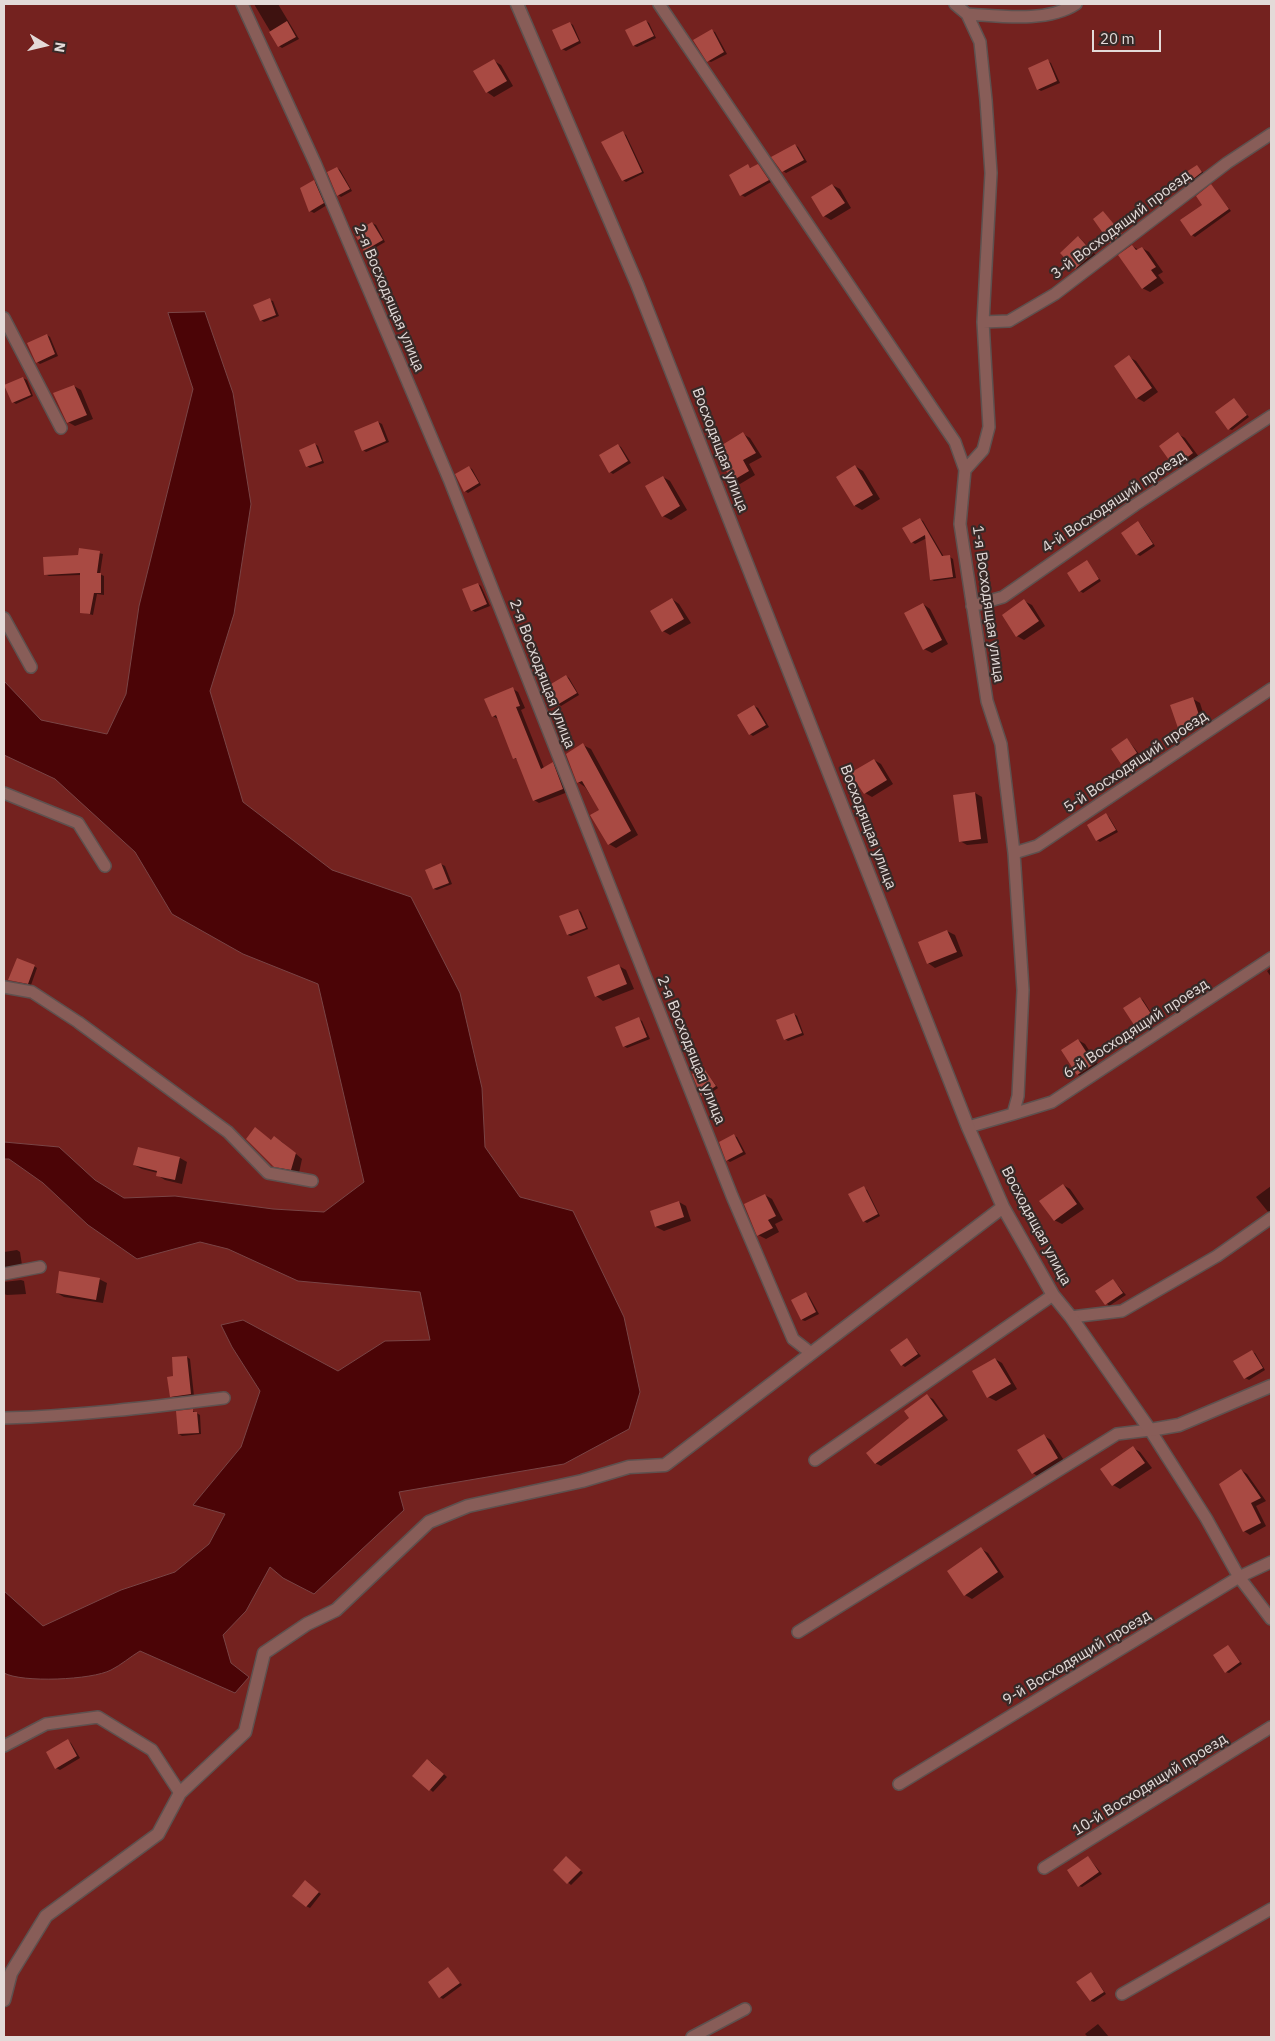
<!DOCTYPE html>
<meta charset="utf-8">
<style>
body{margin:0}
#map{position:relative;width:1275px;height:2041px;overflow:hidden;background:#413331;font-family:"IBM Plex Sans",sans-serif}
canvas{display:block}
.frame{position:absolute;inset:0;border:5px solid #e3dad8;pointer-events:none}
.north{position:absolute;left:20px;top:20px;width:50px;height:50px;-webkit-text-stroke:4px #372927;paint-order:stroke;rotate:99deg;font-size:14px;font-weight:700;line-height:20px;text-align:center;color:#e3dad8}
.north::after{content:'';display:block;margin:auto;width:18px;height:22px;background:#e3dad8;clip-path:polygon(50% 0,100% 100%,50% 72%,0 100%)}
.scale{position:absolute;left:1092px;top:30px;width:69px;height:22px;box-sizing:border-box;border:2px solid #e3dad8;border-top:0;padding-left:6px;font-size:15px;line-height:18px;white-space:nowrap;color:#e3dad8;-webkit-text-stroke:4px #372927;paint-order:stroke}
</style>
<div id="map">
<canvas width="1275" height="2041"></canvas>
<div class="frame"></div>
<div class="north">N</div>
<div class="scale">20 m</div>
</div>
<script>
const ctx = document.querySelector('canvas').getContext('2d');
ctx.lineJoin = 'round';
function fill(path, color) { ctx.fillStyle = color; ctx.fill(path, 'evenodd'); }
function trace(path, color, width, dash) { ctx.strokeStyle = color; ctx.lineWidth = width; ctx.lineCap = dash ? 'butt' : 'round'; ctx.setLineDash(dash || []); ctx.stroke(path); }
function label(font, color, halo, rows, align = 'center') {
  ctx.font = font + ' "IBM Plex Sans",sans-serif'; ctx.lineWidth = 4.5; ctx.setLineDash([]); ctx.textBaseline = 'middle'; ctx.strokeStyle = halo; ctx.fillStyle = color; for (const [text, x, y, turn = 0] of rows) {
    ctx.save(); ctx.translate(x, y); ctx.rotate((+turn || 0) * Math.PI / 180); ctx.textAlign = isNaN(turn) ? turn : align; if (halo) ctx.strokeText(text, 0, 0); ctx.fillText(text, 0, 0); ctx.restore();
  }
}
fill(new Path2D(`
 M 4,4 L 1271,4 L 1271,2037 L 4,2037 Z`), '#74221f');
const water = new Path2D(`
 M 205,312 L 233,393 L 251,504 L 234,614 L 210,691 L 243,802 L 332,870 L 411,897 L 460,993 L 482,1088 L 485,1147 L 520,1197 L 573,1211 L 624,1317 L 640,1392 L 629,1429 L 564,1464 L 399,1492 L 404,1510 L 314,1594 L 283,1578 L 270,1567 L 246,1611 L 223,1635 L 231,1663 L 249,1677 L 235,1693 L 140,1651 C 130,1657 121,1665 111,1670 C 92,1680 22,1683 4,1673 L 4,1591 L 43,1626 L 121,1590 L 175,1572 L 209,1544 L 225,1514 L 193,1505 L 241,1447 L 260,1391 L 232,1347 L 221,1325 L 243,1320 L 338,1371 L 385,1341 L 430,1340 L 420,1292 L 298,1281 L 228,1249 L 200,1242 L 137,1259 L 88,1225 L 43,1183 L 9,1159 L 4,1159 L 4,1142 L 59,1147 L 95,1180 L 124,1198 L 175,1196 L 273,1209 L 324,1212 L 364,1182 L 318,984 L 243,954 L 172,914 L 135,852 L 55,779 L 4,755 L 4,681 L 41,720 L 107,734 L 126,694 L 139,606 L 193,389 L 168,313 Z`);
fill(water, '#4b0406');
trace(water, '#794445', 1);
fill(new Path2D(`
 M 254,4 L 278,4 L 299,39 L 282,48 L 279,46 Z
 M 646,21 L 649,23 L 656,38 L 637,47 L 634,46 Z
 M 570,23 L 573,25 L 581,43 L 566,51 L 562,49 Z
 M 712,31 L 715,32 L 727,54 L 711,62 L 708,61 Z
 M 494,61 L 501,65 L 513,86 L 494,97 L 487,92 Z
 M 1048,61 L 1051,63 L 1060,83 L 1041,91 L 1038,89 Z
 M 623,133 L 626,135 L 644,173 L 626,182 L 623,180 Z
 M 795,145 L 798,147 L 807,162 L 786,173 L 783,171 Z
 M 758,165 L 771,182 L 745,197 L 741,195 L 748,166 L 751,168 Z
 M 1197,167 L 1205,174 L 1192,184 L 1184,175 Z
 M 337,168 L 340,170 L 352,191 L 341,197 L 338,195 Z
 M 314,182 L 317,183 L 327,205 L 314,213 L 310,211 Z
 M 832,185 L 840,189 L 851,208 L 831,220 L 824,216 Z
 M 1211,186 L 1231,211 L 1195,237 L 1192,235 Z
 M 1103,213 L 1124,236 L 1114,244 L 1110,242 Z
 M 372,223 L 376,225 L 385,242 L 368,252 L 365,250 Z
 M 1079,237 L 1096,255 L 1079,270 L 1076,268 Z
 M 1132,246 L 1139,250 L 1142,248 L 1149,252 L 1163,272 L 1158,275 L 1164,283 L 1150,292 L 1142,288 Z
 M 269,300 L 273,301 L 279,316 L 264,322 L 261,320 Z
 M 47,335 L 50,337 L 58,356 L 40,364 L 37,362 Z
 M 1129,357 L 1136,361 L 1158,392 L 1144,402 L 1137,398 Z
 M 23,378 L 27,380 L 33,396 L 16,404 L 13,402 Z
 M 74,386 L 81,390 L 93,419 L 75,426 L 68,422 Z
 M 1234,399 L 1249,417 L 1232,430 L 1229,429 Z
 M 378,422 L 382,424 L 389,442 L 366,452 L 363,450 Z
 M 743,434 L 750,438 L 762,457 L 749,464 L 755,475 L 740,484 L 733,480 Z
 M 1178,434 L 1185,438 L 1199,457 L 1182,470 L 1175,466 Z
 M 315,444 L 318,446 L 324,463 L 310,468 L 307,466 Z
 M 618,445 L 621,447 L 631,463 L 613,474 L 610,472 Z
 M 855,466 L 863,471 L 880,499 L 862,510 L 855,506 Z
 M 469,467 L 472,469 L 481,485 L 468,493 L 465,491 Z
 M 663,477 L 670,481 L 687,510 L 671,520 L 663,516 Z
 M 920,519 L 923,521 L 944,557 L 950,557 L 953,559 L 956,578 L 934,581 L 931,579 L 927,538 L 915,544 L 912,542 Z
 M 1138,523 L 1141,525 L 1155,546 L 1140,556 L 1137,554 Z
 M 80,549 L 103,554 L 100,574 L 104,576 L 104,595 L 97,594 L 93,615 L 81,612 L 81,575 L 49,576 L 45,574 L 79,556 Z
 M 1087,562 L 1101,581 L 1083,593 L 1080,591 Z
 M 478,584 L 481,586 L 490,606 L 475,612 L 472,610 Z
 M 672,599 L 679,604 L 691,623 L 670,635 L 663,631 Z
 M 1024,601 L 1032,605 L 1045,626 L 1024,640 L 1017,636 Z
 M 923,604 L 930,609 L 948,644 L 932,653 L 924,649 Z
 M 566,676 L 569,678 L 579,695 L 561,706 L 558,704 Z
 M 513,689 L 518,692 L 525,708 L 521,710 L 544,768 L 553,763 L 558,766 L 568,792 L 539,803 L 534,800 L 518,760 L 514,758 L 498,719 L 493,716 Z
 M 1193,699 L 1200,703 L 1207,725 L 1186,732 L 1179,727 Z
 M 754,706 L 758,708 L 769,727 L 753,736 L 750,734 Z
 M 1127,739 L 1140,755 L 1125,765 L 1122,763 Z
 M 583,745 L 591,749 L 638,835 L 616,848 L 609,844 L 600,810 L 585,787 L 578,782 Z
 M 874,760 L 881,764 L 893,784 L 872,797 L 865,793 Z
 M 975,793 L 982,797 L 988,843 L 967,845 L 960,841 Z
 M 1106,815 L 1109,817 L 1118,832 L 1100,842 L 1097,840 Z
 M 441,864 L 445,866 L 452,884 L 437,890 L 434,889 Z
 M 578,910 L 581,912 L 588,929 L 571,936 L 568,935 Z
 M 947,931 L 955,935 L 963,956 L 935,968 L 928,963 Z
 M 34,966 L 37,968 L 31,985 L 10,980 Z
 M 619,966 L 626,970 L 634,989 L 603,1001 L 596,996 Z
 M 1271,968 L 1271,977 L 1267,971 Z
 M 1140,998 L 1143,1000 L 1157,1022 L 1142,1032 L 1139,1030 Z
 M 794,1014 L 797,1016 L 804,1035 L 788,1041 L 785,1039 Z
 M 639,1019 L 642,1021 L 650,1039 L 627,1048 L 624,1046 Z
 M 1078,1040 L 1085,1044 L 1101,1069 L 1085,1079 L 1077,1074 Z
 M 703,1068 L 718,1088 L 705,1097 L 702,1095 Z
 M 256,1129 L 272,1141 L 275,1138 L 282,1142 L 302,1159 L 299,1173 L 283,1170 L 275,1166 Z
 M 734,1136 L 737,1137 L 746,1154 L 730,1162 L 727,1160 Z
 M 138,1148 L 180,1158 L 187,1162 L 182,1184 L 165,1180 L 157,1175 L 158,1173 L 142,1169 L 134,1165 Z
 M 1063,1185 L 1070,1189 L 1084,1209 L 1062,1224 L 1054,1220 Z
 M 1271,1186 L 1271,1211 L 1269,1213 L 1256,1197 Z
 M 864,1188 L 867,1190 L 880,1216 L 867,1223 L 864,1221 Z
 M 765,1195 L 772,1199 L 783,1220 L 775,1224 L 779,1232 L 766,1239 L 758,1235 Z
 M 679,1202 L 686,1206 L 691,1221 L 664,1231 L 656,1227 L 651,1212 Z
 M 17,1250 L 20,1252 L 22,1265 L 4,1269 L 4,1252 Z
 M 99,1279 L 107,1283 L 103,1303 L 64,1297 L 57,1293 Z
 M 21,1280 L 24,1281 L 26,1294 L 7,1295 L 4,1294 L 4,1282 Z
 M 1113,1280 L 1126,1295 L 1109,1306 L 1097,1292 Z
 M 806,1294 L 809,1296 L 819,1314 L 805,1321 L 802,1320 Z
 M 907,1340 L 921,1356 L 905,1367 L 902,1365 Z
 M 1252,1352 L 1255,1353 L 1265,1370 L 1249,1380 L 1245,1378 Z
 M 187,1357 L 190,1359 L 194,1396 L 174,1398 L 171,1396 L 174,1378 L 173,1358 Z
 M 995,1359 L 1002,1363 L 1017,1389 L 996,1401 L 988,1397 Z
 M 927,1396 L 933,1399 L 948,1420 L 881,1466 L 875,1463 Z
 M 193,1411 L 200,1415 L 201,1434 L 182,1436 L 179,1434 Z
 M 1044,1436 L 1051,1440 L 1065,1462 L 1040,1478 L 1033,1473 Z
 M 1133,1448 L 1140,1452 L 1152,1468 L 1120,1489 L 1113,1485 Z
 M 1241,1470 L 1247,1474 L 1266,1501 L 1256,1506 L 1266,1526 L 1250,1535 L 1244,1531 Z
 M 981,1549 L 988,1553 L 1004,1577 L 972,1599 L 965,1595 Z
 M 1228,1646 L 1242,1664 L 1229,1673 L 1226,1672 Z
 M 68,1741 L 71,1743 L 80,1758 L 60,1770 L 56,1768 Z
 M 431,1762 L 447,1777 L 433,1792 L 414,1776 Z
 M 567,1857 L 583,1873 L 571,1885 L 554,1870 Z
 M 1088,1857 L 1102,1874 L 1082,1887 L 1079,1886 Z
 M 308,1884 L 321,1894 L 310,1908 L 306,1906 Z
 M 448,1969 L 462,1985 L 443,1999 L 440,1997 Z
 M 1091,1973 L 1106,1994 L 1094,2002 L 1091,2001 Z
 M 1098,2024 L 1109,2037 L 1088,2037 L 1085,2034 Z`), '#0007');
fill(new Path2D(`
 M 646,20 L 654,36 L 633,46 L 625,30 Z
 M 287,21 L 296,37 L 278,47 L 269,32 Z
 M 570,22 L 579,41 L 561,50 L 552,30 Z
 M 712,29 L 724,52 L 707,62 L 693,40 Z
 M 494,59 L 507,81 L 486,93 L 473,71 Z
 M 1048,59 L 1057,81 L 1037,90 L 1028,68 Z
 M 623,131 L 642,172 L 622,181 L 601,142 Z
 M 795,144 L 804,160 L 782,172 L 771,157 Z
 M 748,164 L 750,168 L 758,164 L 769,180 L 740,196 L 729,175 Z
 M 1197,165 L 1202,172 L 1188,183 L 1183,174 Z
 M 337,167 L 350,189 L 337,196 L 327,172 Z
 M 314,180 L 324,203 L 309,212 L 300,188 Z
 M 832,184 L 845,203 L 823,217 L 811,197 Z
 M 1211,184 L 1229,209 L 1191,236 L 1180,220 L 1202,205 L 1196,196 Z
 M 1103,211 L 1122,234 L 1110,243 L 1093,219 Z
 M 372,222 L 383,240 L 364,251 L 354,233 Z
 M 1078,236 L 1093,253 L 1075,269 L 1060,253 Z
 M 1132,245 L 1136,250 L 1142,247 L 1156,267 L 1151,270 L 1157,278 L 1142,289 L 1118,255 Z
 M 270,298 L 276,315 L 260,321 L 253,305 Z
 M 47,334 L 55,354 L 36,363 L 27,343 Z
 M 1129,355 L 1152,388 L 1136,399 L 1114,366 Z
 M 23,377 L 31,395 L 12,403 L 4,385 Z
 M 74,385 L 87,415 L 67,423 L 53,393 Z
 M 1234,398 L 1247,415 L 1228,430 L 1215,412 Z
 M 378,421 L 386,441 L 362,451 L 354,431 Z
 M 743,432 L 756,453 L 743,460 L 749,471 L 732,481 L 714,450 Z
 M 1178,432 L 1193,453 L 1174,467 L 1159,446 Z
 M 315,443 L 322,461 L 306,467 L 299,450 Z
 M 618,444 L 628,461 L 609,473 L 599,455 Z
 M 855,465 L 873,495 L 854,506 L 836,477 Z
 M 469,466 L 479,483 L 464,492 L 455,474 Z
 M 663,476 L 680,506 L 662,517 L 645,486 Z
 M 920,518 L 942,556 L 950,555 L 953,577 L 930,580 L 925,535 L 911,543 L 902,528 Z
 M 1138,521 L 1153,544 L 1136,555 L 1121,533 Z
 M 79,548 L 100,551 L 97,573 L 101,573 L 101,593 L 94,593 L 90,614 L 80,613 L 80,573 L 44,575 L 43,557 L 78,555 Z
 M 1087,560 L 1099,579 L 1079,592 L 1067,573 Z
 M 478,583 L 487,604 L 471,611 L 462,589 Z
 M 672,598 L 684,619 L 662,632 L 650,611 Z
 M 1024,599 L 1039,621 L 1016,637 L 1002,615 Z
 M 923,603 L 942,640 L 923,650 L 904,613 Z
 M 566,675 L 577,693 L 557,705 L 546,687 Z
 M 513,687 L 520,706 L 516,707 L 541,769 L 553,762 L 563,789 L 533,801 L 516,758 L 513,759 L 496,715 L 492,717 L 484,699 Z
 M 1193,697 L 1201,721 L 1178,728 L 1170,705 Z
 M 754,705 L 766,725 L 749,735 L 737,715 Z
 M 1127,738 L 1137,753 L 1121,764 L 1111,749 Z
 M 583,743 L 631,831 L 608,845 L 590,815 L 599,810 L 582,781 L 577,783 L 566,754 Z
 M 874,759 L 887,780 L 864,794 L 850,773 Z
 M 975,792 L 981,839 L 959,842 L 953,795 Z
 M 1106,813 L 1116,830 L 1096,841 L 1087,825 Z
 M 441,863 L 449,883 L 433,889 L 425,870 Z
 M 578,909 L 586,928 L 567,935 L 559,916 Z
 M 947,930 L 957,952 L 927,964 L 918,942 Z
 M 17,958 L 35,965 L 28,984 L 8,980 Z
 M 619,964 L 627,984 L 595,997 L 587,977 Z
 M 1140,997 L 1155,1020 L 1138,1031 L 1123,1008 Z
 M 794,1013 L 802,1033 L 784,1040 L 776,1020 Z
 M 639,1017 L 647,1037 L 623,1047 L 615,1027 Z
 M 1078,1039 L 1094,1064 L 1077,1075 L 1061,1050 Z
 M 703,1067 L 716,1086 L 701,1096 L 692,1074 Z
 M 255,1127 L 271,1140 L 274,1136 L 296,1153 L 291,1170 L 274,1167 L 246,1139 Z
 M 734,1134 L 743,1152 L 726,1161 L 719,1142 Z
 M 138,1147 L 180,1157 L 175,1180 L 156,1176 L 157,1171 L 133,1165 Z
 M 1063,1184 L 1077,1204 L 1054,1221 L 1039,1201 Z
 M 864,1186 L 878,1214 L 863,1222 L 848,1194 Z
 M 765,1194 L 776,1216 L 768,1220 L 773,1228 L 757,1236 L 744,1204 Z
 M 679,1201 L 684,1217 L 655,1227 L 650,1211 Z
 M 59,1271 L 100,1278 L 96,1300 L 56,1293 Z
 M 1113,1279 L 1123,1293 L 1105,1305 L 1095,1291 Z
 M 806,1292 L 816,1312 L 801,1320 L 791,1300 Z
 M 907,1338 L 918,1354 L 901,1366 L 890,1350 Z
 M 1252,1350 L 1263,1368 L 1244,1379 L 1233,1361 Z
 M 187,1356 L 191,1394 L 170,1397 L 167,1377 L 173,1376 L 172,1357 Z
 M 995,1358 L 1011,1384 L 987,1398 L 972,1371 Z
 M 927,1394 L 943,1416 L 875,1464 L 866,1453 L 909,1418 L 904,1411 Z
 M 193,1409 L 193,1412 L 197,1412 L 199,1433 L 178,1434 L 176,1411 Z
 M 1044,1434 L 1058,1458 L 1032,1474 L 1017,1450 Z
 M 1133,1446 L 1145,1463 L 1112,1486 L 1100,1469 Z
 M 1241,1469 L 1261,1498 L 1251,1503 L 1261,1523 L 1243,1532 L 1219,1484 Z
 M 981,1547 L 998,1572 L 964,1596 L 947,1571 Z
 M 1228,1645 L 1240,1662 L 1225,1673 L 1213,1655 Z
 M 68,1739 L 77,1756 L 55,1769 L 46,1752 Z
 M 427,1759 L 444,1774 L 429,1791 L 412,1776 Z
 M 566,1856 L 581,1870 L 567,1884 L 553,1870 Z
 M 1088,1856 L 1099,1872 L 1078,1887 L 1067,1870 Z
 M 305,1880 L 319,1892 L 306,1907 L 292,1896 Z
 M 448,1967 L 460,1983 L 439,1998 L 428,1982 Z
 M 1091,1972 L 1104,1992 L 1090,2001 L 1076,1982 Z`), '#a94a43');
const service = new Path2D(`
 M 242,4 L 315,163 L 449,479 L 732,1196 L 793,1339 L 811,1353
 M 659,4 L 955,442 L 965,470
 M 955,4 L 967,14 L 980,42 L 986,100 L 991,173 L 983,322 L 989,427 L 983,450 L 965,470 L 960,524 L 987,701 L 1001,744 L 1014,853 L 1023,990 L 1018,1096 L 1013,1114 L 968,1127
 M 967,14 C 1000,16 1047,23 1076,4
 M 4,318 L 61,428
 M 983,322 L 1009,321 L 1055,294 L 1227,163 L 1271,134
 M 972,606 L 1003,597 L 1135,505 L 1271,416
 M 4,618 L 31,667
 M 4,793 L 78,823 L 105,866
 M 1014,853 L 1037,846 L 1271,689
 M 4,987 L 32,992 L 78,1022 L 228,1132 L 268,1173 L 312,1181
 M 1013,1114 L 1052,1102 L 1271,958
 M 4,1274 L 40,1267
 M 1071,1317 L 1122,1311 L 1217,1256 L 1271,1218
 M 4,1418 C 78,1416 151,1407 224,1398
 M 815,1460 L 1053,1295
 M 798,1632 L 1117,1434 L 1150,1430 L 1206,1518 L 1239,1577 L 1271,1619
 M 4,1746 L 46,1724 L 98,1717 L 152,1750 L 180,1793
 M 899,1784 L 1239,1577 L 1271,1562
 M 1044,1868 L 1271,1727
 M 1122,1994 L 1271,1909
 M 692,2037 L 745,2009`);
const minor = new Path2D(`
 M 517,4 L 637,284 L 968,1127 L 1003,1207 L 1053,1295 L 1071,1317 L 1150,1430 L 1179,1425 L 1271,1386
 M 4,2000 L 11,1973 L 46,1916 L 158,1834 L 180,1793 L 245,1732 L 264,1653 L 307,1624 L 336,1610 L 429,1522 L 468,1506 L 582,1481 L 629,1467 L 665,1465 L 1003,1207`);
trace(service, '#5e514f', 14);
trace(minor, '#5e514f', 15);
trace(service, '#885d58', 11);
trace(minor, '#885d58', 12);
label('15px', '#e3dad8', '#372927', [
 ["3-й Восходящий проезд",1121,225,-37],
 ["2-я Восходящая улица",389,298,67],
 ["Восходящая улица",720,450,69],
 ["4-й Восходящий проезд",1114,502,-34],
 ["1-я Восходящая улица",988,604,82],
 ["2-я Восходящая улица",542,674,69],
 ["5-й Восходящий проезд",1136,762,-34],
 ["Восходящая улица",868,827,69],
 ["6-й Восходящий проезд",1136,1029,-33],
 ["2-я Восходящая улица",691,1050,68],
 ["Восходящая улица",1036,1226,62],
 ["9-й Восходящий проезд",1077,1658,-31],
 ["10-й Восходящий проезд",1150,1785,-32]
]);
</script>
